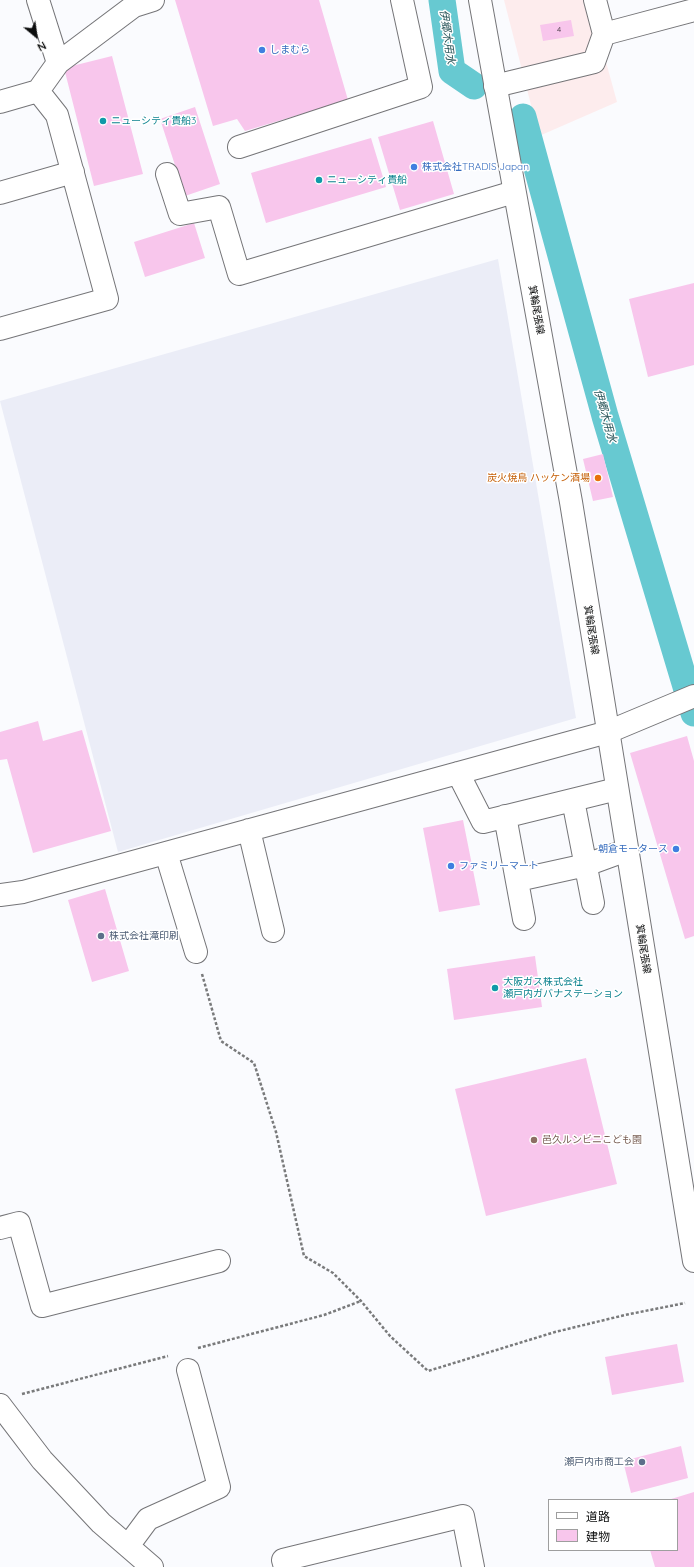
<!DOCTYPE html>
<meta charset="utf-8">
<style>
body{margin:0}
#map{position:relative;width:694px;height:1567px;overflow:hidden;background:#fafbfe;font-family:Quicksand,"Noto Sans JP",sans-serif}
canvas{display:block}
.legend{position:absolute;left:548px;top:1499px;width:130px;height:52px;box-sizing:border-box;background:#fff;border:1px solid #9e9e9e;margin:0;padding:5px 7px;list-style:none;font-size:12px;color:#0c0d0d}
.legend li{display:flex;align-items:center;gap:8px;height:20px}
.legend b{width:20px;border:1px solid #9e9e9e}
.north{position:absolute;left:16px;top:16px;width:40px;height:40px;-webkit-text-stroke:3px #fff;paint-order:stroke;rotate:151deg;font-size:11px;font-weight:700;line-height:16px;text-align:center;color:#0c0d0d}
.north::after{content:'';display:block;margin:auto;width:14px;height:18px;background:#0c0d0d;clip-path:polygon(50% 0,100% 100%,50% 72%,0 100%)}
</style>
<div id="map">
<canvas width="694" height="1567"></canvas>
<ul class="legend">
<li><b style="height:5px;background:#fff"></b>道路</li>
<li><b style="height:11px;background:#f8c6ec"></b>建物</li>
</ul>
<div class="north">N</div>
</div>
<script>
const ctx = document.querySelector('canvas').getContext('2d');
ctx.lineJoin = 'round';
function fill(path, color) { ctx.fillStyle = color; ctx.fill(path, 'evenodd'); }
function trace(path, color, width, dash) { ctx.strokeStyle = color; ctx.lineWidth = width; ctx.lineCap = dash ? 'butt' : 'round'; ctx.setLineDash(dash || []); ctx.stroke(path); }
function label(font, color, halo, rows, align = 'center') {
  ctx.font = font + ' Quicksand,"Noto Sans JP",sans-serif'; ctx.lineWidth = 3; ctx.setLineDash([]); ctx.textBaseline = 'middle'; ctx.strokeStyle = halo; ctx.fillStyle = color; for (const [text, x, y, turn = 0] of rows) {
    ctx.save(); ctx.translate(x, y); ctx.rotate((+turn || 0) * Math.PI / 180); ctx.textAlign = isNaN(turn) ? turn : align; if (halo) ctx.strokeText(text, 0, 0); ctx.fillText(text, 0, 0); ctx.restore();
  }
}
fill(new Path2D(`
 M 504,0 L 589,0 L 617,102 L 539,136 Z`), '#fdeced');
fill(new Path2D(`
 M 498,259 L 576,718 L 118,852 L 0,401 Z`), '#ebedf7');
trace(new Path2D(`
 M 442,0 L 452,71 L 474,86
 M 523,117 L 605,416 L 694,713`), '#67c9d1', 27);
fill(new Path2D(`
 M 175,0 L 319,0 L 348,100 L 245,131 L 237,119 L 213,126 Z
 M 571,20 L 574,36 L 543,41 L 540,25 Z
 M 112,56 L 143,174 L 94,186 L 64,68 Z
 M 195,107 L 220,184 L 185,196 L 160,119 Z
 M 433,121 L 454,194 L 400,210 L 378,137 Z
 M 371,138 L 386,187 L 266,223 L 251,173 Z
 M 194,223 L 205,258 L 145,277 L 134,242 Z
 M 694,283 L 694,365 L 648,377 L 629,299 Z
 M 603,454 L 613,497 L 593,501 L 583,459 Z
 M 38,721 L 43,741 L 82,730 L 111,831 L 33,853 L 7,759 L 0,760 L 0,732 Z
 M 687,736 L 694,761 L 694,936 L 685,939 L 630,753 Z
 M 463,820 L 480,905 L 439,912 L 423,828 Z
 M 105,889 L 129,971 L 92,982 L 68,900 Z
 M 535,956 L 542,1007 L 454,1020 L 447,969 Z
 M 586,1058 L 617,1184 L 486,1216 L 455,1089 Z
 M 677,1344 L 684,1382 L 612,1395 L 605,1357 Z
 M 681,1446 L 688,1478 L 631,1493 L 623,1461 Z
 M 694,1492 L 694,1567 L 655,1567 L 650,1550 L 677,1550 L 677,1500 L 668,1500 Z`), '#f8c6ec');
const minor = new Path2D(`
 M 38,0 L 58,63
 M 595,0 L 604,34 L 694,10
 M 495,86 L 594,62 L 604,34
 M 0,102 L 38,91 L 58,63 L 134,6 L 153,0
 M 239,147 L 421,87 L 402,0
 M 167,174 L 180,214 L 219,207 L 239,274 L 514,192
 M 0,193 L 73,172
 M 0,329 L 107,299 L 57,115 L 38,91
 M 458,773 L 483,822 L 617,789
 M 573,800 L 593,903
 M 505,816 L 524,919
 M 249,830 L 273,931
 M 166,853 L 196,952
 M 518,880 L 586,865 L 627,850
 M 0,895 L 23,892 L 608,732 L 694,696
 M 0,1228 L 19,1223 L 42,1306 L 219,1261
 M 0,1405 L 42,1460 L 101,1523 L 152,1567
 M 128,1546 L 148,1519 L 219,1487 L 188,1370
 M 285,1567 L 283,1560 L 463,1516 L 473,1567`);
const major = new Path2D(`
 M 480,0 L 571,502 L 694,1261`);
trace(minor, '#757578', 24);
trace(major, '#757578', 24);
trace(new Path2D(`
 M 202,974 L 221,1041 L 254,1063 L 276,1132 L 304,1256 L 333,1273 L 361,1301 L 390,1336 L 428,1371 L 555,1332 L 625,1315 L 685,1303
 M 198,1348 L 324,1315 L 361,1301
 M 22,1394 L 168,1356`), '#797a7b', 2.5, [3, 2]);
trace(minor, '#fff', 22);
trace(major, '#fff', 22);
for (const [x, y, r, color] of [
 [262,50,4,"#3f7fe0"],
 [103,121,4,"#0f9aa8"],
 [414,167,4,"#3f7fe0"],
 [319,180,4,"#0f9aa8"],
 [598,478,4,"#e8710a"],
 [676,849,4,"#3f7fe0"],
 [451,866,4,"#3f7fe0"],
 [101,936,4,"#5c6f8a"],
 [495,988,4,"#0f9aa8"],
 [534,1140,4,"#8d6e63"],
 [642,1462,4,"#5c6f8a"]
]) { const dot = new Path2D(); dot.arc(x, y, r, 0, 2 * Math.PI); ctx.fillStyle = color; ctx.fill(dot); trace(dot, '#fff', 1.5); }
label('8px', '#473b45', null, [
 ["4",559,30]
]);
label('10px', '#366cbe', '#fff', [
 ["しまむら",270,50],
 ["株式会社TRADIS Japan",422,167],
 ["朝倉モータース",668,849,"right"],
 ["ファミリーマート",459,866]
], 'left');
label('10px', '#0d838f', '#fff', [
 ["ニューシティ貴船3",111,121],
 ["ニューシティ貴船",327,180],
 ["大阪ガス株式会社",503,982],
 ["瀬戸内ガバナステーション",503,994]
], 'left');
label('10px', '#0c0d0d', '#fff', [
 ["箕輪尾張線",536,310,80],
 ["箕輪尾張線",591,630,81],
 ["箕輪尾張線",643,949,81]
]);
label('10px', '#c56008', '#fff', [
 ["炭火焼鳥 ハッケン酒場",590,478]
], 'right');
label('10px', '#4e5e75', '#fff', [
 ["株式会社滝印刷",109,936],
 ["瀬戸内市商工会",634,1462,"right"]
], 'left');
label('10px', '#785e54', '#fff', [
 ["邑久ルンビニこども園",542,1140]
], 'left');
label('italic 11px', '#285458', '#fff', [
 ["伊郷木用水",447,37,82],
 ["伊郷木用水",605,416,74]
]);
</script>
